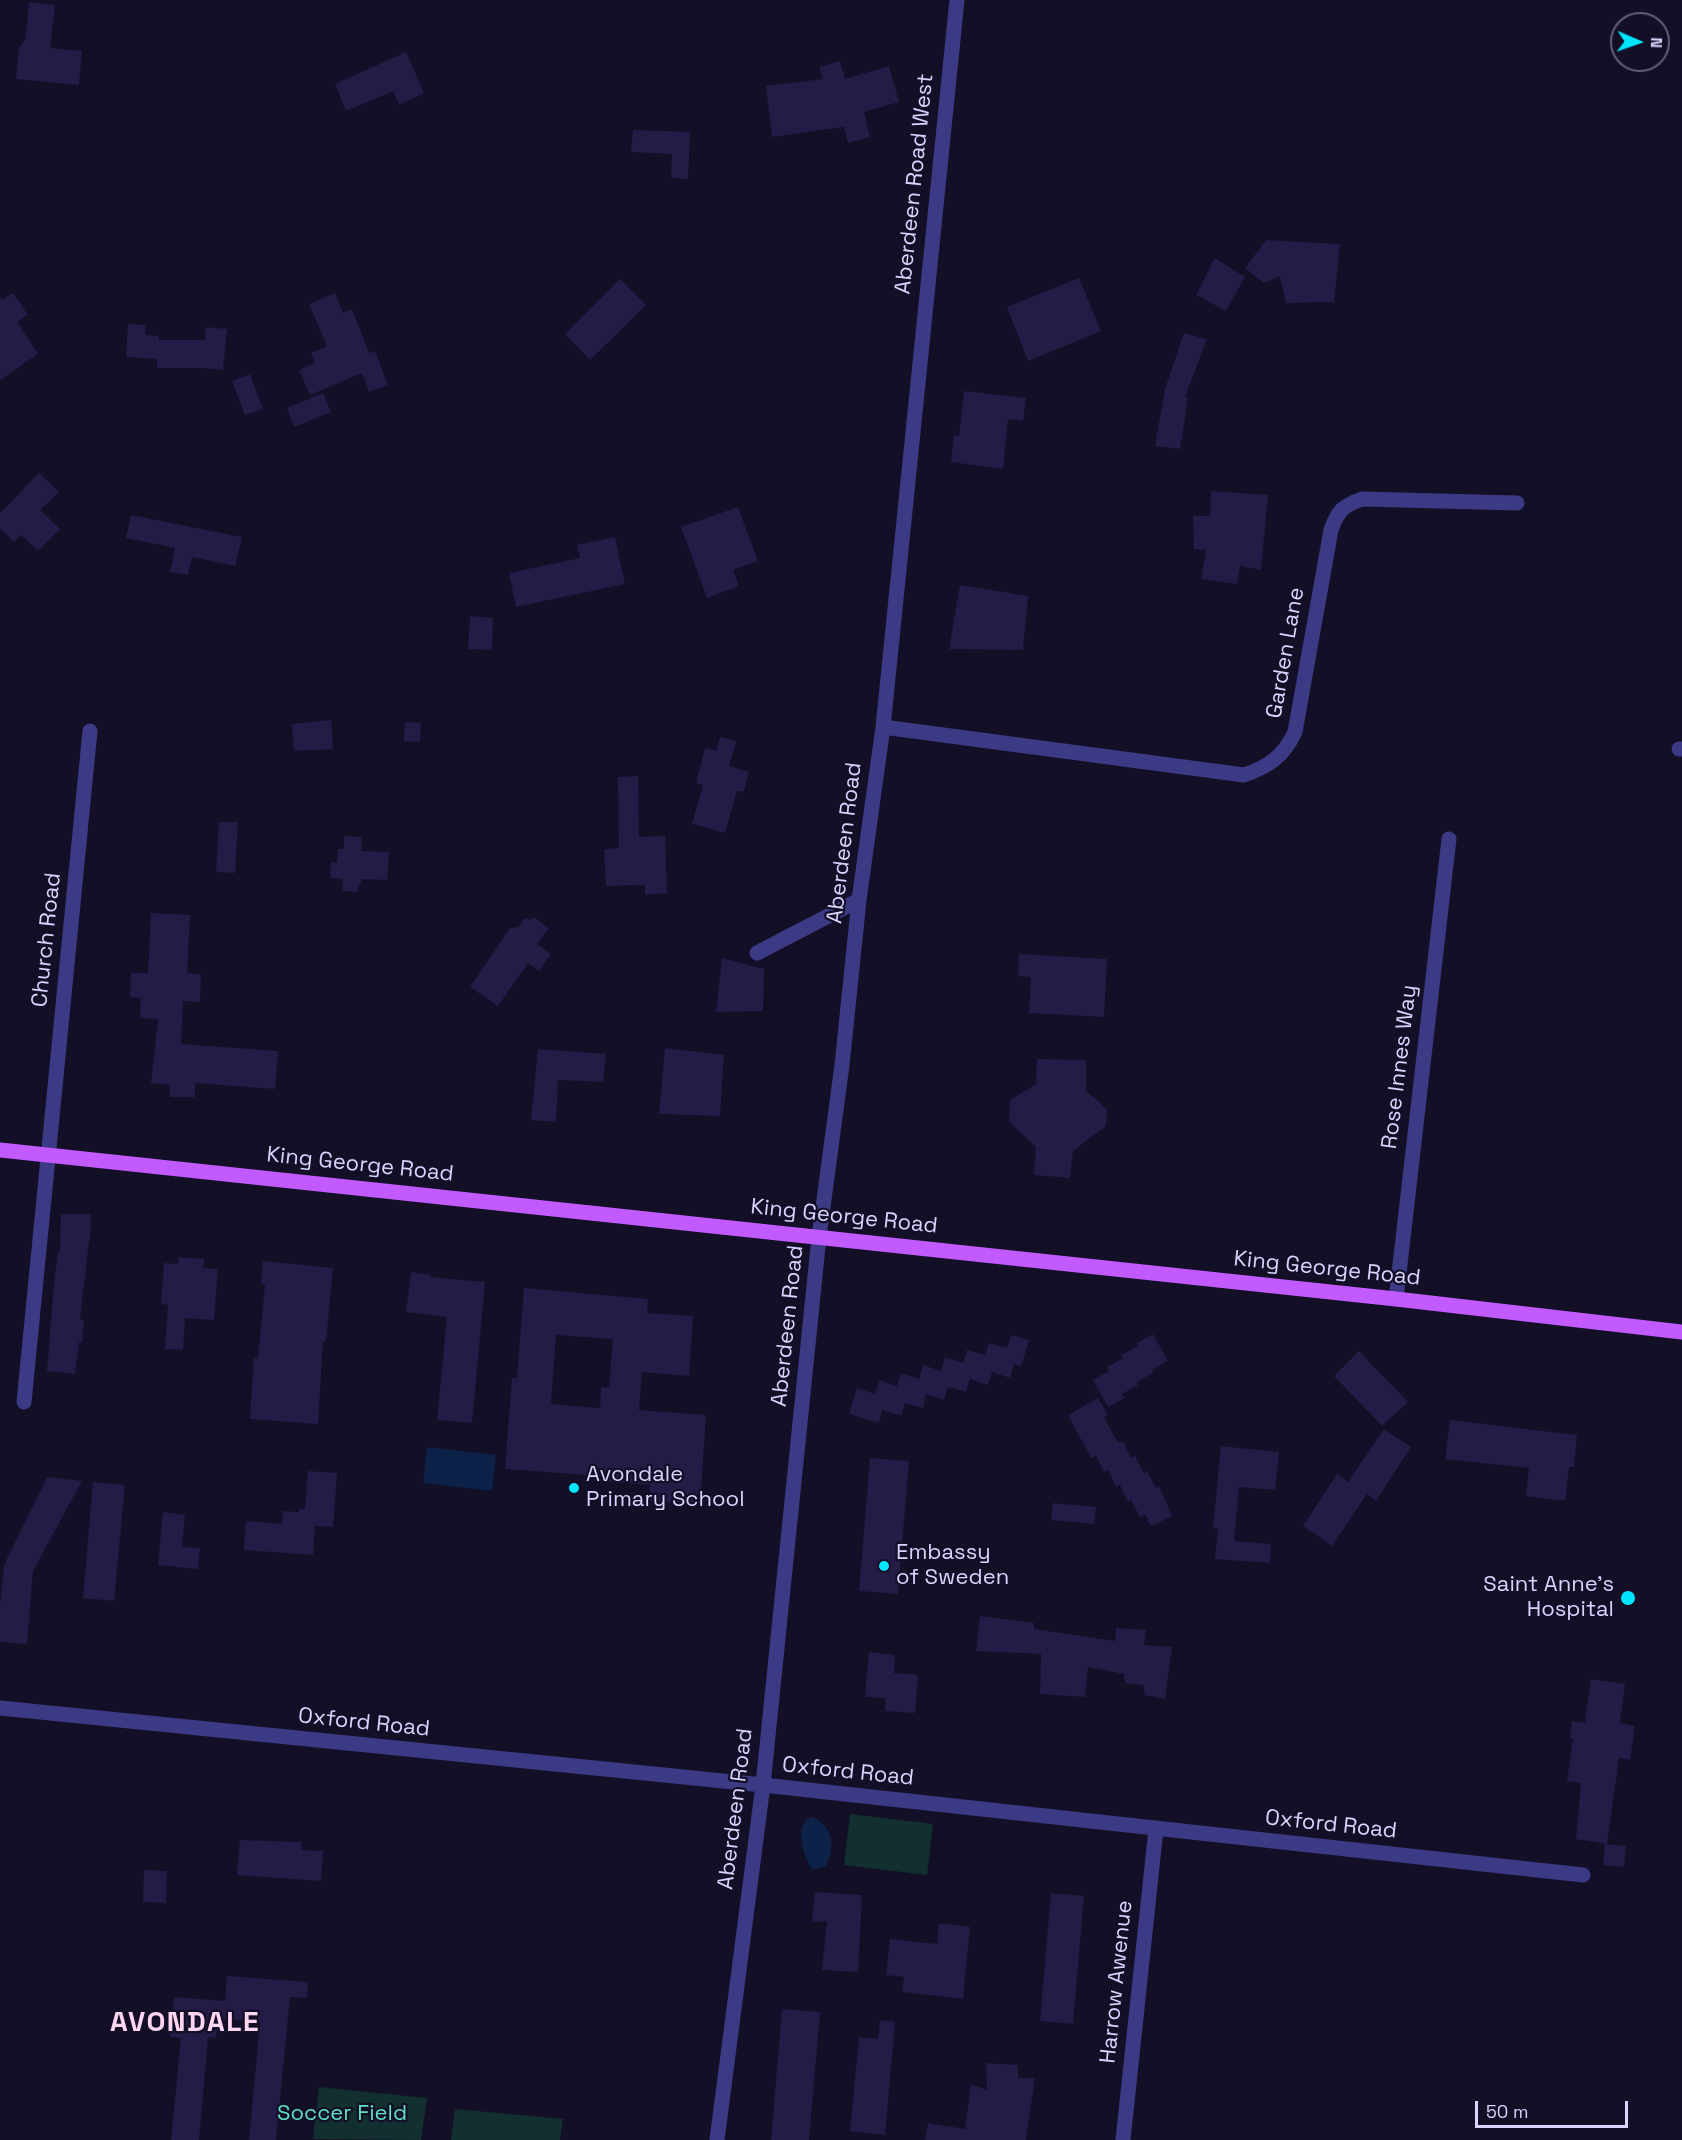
<!DOCTYPE html>
<style>
body{margin:0}
#map{position:relative;width:1682px;height:2140px;overflow:hidden;background:#130f26;font-family:"Space Grotesk",sans-serif}
canvas{display:block}
.north{position:absolute;left:1610px;top:12px;width:60px;height:60px;box-sizing:border-box;background:#130f26;border:2px solid #625e7d;border-radius:50%;rotate:92deg;font-size:16px;font-weight:700;line-height:24px;text-align:center;color:#d9d4ff}
.north::after{content:'';display:block;margin:auto;width:21px;height:27px;background:#00e5ff;clip-path:polygon(50% 0,100% 100%,50% 72%,0 100%)}
.scale{position:absolute;left:1475px;top:2101px;width:153px;height:27px;box-sizing:border-box;border:3px solid #d9d4ff;border-top:0;padding-left:8px;font-size:18px;line-height:21px;white-space:nowrap;color:#d9d4ff;-webkit-text-stroke:4px #130f26;paint-order:stroke}
</style>
<div id="map">
<canvas width="1682" height="2140"></canvas>
<div class="north">N</div>
<div class="scale">50 m</div>
</div>
<script>
const ctx = document.querySelector('canvas').getContext('2d');
ctx.lineJoin = 'round';
function fill(path, color) { ctx.fillStyle = color; ctx.fill(path, 'evenodd'); }
function trace(path, color, width, dash) { ctx.strokeStyle = color; ctx.lineWidth = width; ctx.lineCap = dash ? 'butt' : 'round'; ctx.setLineDash(dash || []); ctx.stroke(path); }
function label(font, color, halo, rows, align = 'center') {
  ctx.font = font + ' "Space Grotesk",sans-serif'; ctx.lineWidth = 4.5; ctx.setLineDash([]); ctx.textBaseline = 'middle'; ctx.strokeStyle = halo; ctx.fillStyle = color; for (const [text, x, y, turn = 0] of rows) {
    ctx.save(); ctx.translate(x, y); ctx.rotate((+turn || 0) * Math.PI / 180); ctx.textAlign = isNaN(turn) ? turn : align; if (halo) ctx.strokeText(text, 0, 0); ctx.fillText(text, 0, 0); ctx.restore();
  }
}
fill(new Path2D(`
 M 850,1814 L 933,1824 L 927,1875 L 844,1865 Z
 M 319,2087 L 427,2098 L 421,2140 L 313,2139 Z
 M 455,2109 L 563,2119 L 560,2140 L 451,2140 Z`), '#12302f');
fill(new Path2D(`
 M 427,1447 L 496,1455 L 492,1491 L 423,1483 Z
 M 811,1817 C 833,1824 836,1847 826,1866 L 812,1870 C 806,1859 796,1836 804,1823 C 805,1820 808,1819 811,1817 Z`), '#0c2248');
fill(new Path2D(`
 M 29,2 L 55,5 L 50,48 L 82,51 L 79,85 L 16,79 L 19,48 L 26,38 Z
 M 406,52 L 424,93 L 399,105 L 393,91 L 346,111 L 335,84 Z
 M 840,61 L 845,79 L 889,66 L 899,102 L 864,112 L 870,137 L 848,143 L 844,127 L 772,137 L 766,86 L 823,79 L 819,67 Z
 M 633,130 L 690,132 L 688,179 L 671,178 L 672,154 L 631,152 Z
 M 1266,240 L 1340,244 L 1334,302 L 1286,303 L 1280,276 L 1264,283 L 1245,268 Z
 M 1215,258 L 1245,277 L 1226,311 L 1196,295 Z
 M 1079,278 L 1101,331 L 1028,361 L 1007,307 Z
 M 620,279 L 646,305 L 590,360 L 565,334 Z
 M 13,293 L 28,315 L 17,322 L 38,354 L 0,380 L 0,296 L 2,300 Z
 M 335,293 L 343,313 L 352,309 L 369,353 L 375,351 L 388,385 L 369,392 L 362,373 L 310,395 L 299,370 L 315,363 L 311,353 L 327,346 L 309,304 Z
 M 128,324 L 146,325 L 145,335 L 159,336 L 159,340 L 205,340 L 206,327 L 227,329 L 223,370 L 202,368 L 157,368 L 157,359 L 126,357 Z
 M 1184,333 L 1207,339 L 1185,397 L 1188,398 L 1180,449 L 1155,446 L 1165,389 Z
 M 250,374 L 263,409 L 245,415 L 232,381 Z
 M 964,391 L 1026,398 L 1023,421 L 1008,419 L 1003,469 L 951,462 L 954,435 L 959,436 Z
 M 323,393 L 331,412 L 294,427 L 287,408 Z
 M 39,473 L 59,492 L 40,510 L 60,529 L 38,551 L 21,535 L 14,542 L 0,528 L 0,513 Z
 M 1211,491 L 1268,495 L 1261,570 L 1240,566 L 1237,584 L 1201,579 L 1206,550 L 1194,549 L 1193,516 L 1210,516 Z
 M 738,507 L 758,561 L 733,570 L 739,586 L 707,598 L 681,527 Z
 M 131,515 L 242,537 L 235,566 L 192,557 L 188,575 L 170,572 L 175,548 L 126,538 Z
 M 615,537 L 625,584 L 516,607 L 509,573 L 580,558 L 577,545 Z
 M 960,585 L 1028,596 L 1023,650 L 949,649 Z
 M 470,616 L 493,618 L 492,650 L 468,649 Z
 M 331,720 L 333,749 L 294,751 L 292,724 Z
 M 405,722 L 421,723 L 420,742 L 404,741 Z
 M 720,737 L 736,741 L 729,766 L 749,772 L 744,791 L 737,791 L 725,833 L 692,824 L 703,785 L 696,783 L 705,748 L 716,751 Z
 M 638,776 L 639,837 L 665,836 L 667,893 L 645,895 L 645,885 L 606,886 L 604,849 L 619,848 L 618,777 Z
 M 219,822 L 238,822 L 235,873 L 216,872 Z
 M 344,836 L 362,837 L 361,851 L 389,852 L 387,880 L 362,879 L 357,892 L 342,891 L 343,879 L 330,878 L 331,862 L 337,863 L 338,849 L 344,849 Z
 M 151,913 L 190,915 L 187,973 L 201,974 L 200,1002 L 183,1001 L 181,1044 L 278,1051 L 275,1089 L 195,1083 L 195,1097 L 170,1097 L 170,1085 L 151,1083 L 158,1019 L 140,1018 L 141,998 L 130,997 L 131,973 L 148,973 Z
 M 533,917 L 549,928 L 537,944 L 551,954 L 539,971 L 528,963 L 498,1006 L 470,987 L 510,928 L 519,927 L 524,918 L 531,920 Z
 M 1019,954 L 1107,959 L 1104,1017 L 1029,1013 L 1031,977 L 1018,976 Z
 M 722,958 L 764,969 L 763,1011 L 716,1012 Z
 M 665,1048 L 724,1055 L 720,1116 L 659,1114 Z
 M 538,1049 L 606,1054 L 603,1082 L 558,1080 L 556,1122 L 531,1120 Z
 M 1037,1059 L 1086,1060 L 1086,1091 L 1107,1109 L 1106,1126 L 1073,1151 L 1070,1178 L 1034,1175 L 1036,1147 L 1009,1122 L 1010,1100 L 1036,1084 Z
 M 61,1214 L 91,1214 L 90,1241 L 89,1241 L 80,1319 L 84,1320 L 82,1343 L 79,1342 L 75,1374 L 47,1371 L 54,1285 L 58,1251 L 60,1251 Z
 M 179,1257 L 204,1259 L 203,1268 L 218,1269 L 214,1320 L 185,1318 L 183,1350 L 165,1349 L 168,1305 L 161,1304 L 164,1263 L 178,1264 Z
 M 263,1261 L 333,1268 L 326,1341 L 323,1341 L 318,1424 L 250,1419 L 254,1358 L 258,1359 L 265,1285 L 261,1284 Z
 M 411,1272 L 431,1275 L 430,1277 L 485,1282 L 472,1423 L 437,1420 L 447,1317 L 406,1312 Z
 M 524,1288 L 648,1299 L 647,1313 L 693,1316 L 689,1376 L 642,1372 L 639,1410 L 706,1415 L 700,1505 L 649,1501 L 650,1485 L 599,1481 L 600,1476 L 505,1469 L 512,1378 L 517,1378 ZM 556,1335 L 613,1339 L 609,1388 L 601,1387 L 600,1408 L 551,1404 Z
 M 1153,1334 L 1168,1361 L 1152,1370 L 1153,1373 L 1137,1382 L 1138,1385 L 1122,1394 L 1125,1398 L 1108,1407 L 1093,1380 L 1109,1371 L 1107,1367 L 1123,1358 L 1121,1355 L 1138,1346 L 1137,1343 Z
 M 1011,1335 L 1029,1340 L 1021,1367 L 1014,1364 L 1010,1378 L 992,1372 L 988,1385 L 970,1379 L 966,1392 L 948,1387 L 944,1400 L 926,1394 L 923,1408 L 905,1403 L 901,1416 L 882,1410 L 879,1423 L 849,1414 L 857,1388 L 875,1394 L 879,1380 L 897,1386 L 901,1373 L 919,1379 L 923,1365 L 941,1371 L 945,1357 L 963,1363 L 967,1350 L 985,1355 L 989,1343 L 1007,1348 Z
 M 1359,1351 L 1408,1402 L 1382,1426 L 1334,1376 Z
 M 1098,1398 L 1108,1415 L 1104,1417 L 1118,1443 L 1123,1441 L 1131,1458 L 1135,1456 L 1144,1473 L 1147,1471 L 1156,1488 L 1159,1486 L 1172,1516 L 1151,1526 L 1145,1514 L 1140,1517 L 1131,1500 L 1128,1502 L 1120,1485 L 1116,1487 L 1108,1470 L 1104,1472 L 1096,1456 L 1091,1458 L 1068,1415 Z
 M 1450,1420 L 1577,1435 L 1574,1467 L 1569,1467 L 1565,1501 L 1526,1496 L 1529,1468 L 1445,1459 Z
 M 1384,1429 L 1411,1447 L 1376,1501 L 1367,1494 L 1332,1546 L 1303,1526 L 1337,1474 L 1348,1482 Z
 M 1221,1446 L 1279,1452 L 1275,1490 L 1239,1487 L 1234,1541 L 1271,1544 L 1270,1563 L 1215,1559 L 1218,1529 L 1213,1528 Z
 M 870,1458 L 909,1461 L 898,1594 L 859,1591 Z
 M 308,1471 L 337,1473 L 333,1527 L 315,1526 L 313,1555 L 244,1550 L 246,1521 L 282,1524 L 283,1511 L 299,1512 L 299,1509 L 305,1509 Z
 M 47,1477 L 82,1481 L 33,1571 L 27,1644 L 0,1642 L 0,1605 L 4,1565 Z
 M 93,1482 L 125,1485 L 114,1601 L 83,1598 Z
 M 1053,1503 L 1096,1507 L 1094,1524 L 1051,1520 Z
 M 163,1512 L 185,1515 L 182,1547 L 200,1548 L 198,1569 L 158,1565 Z
 M 980,1616 L 1034,1623 L 1034,1629 L 1115,1641 L 1116,1628 L 1146,1630 L 1144,1645 L 1172,1647 L 1165,1699 L 1145,1695 L 1143,1685 L 1125,1683 L 1124,1674 L 1088,1667 L 1085,1697 L 1040,1694 L 1041,1654 L 976,1651 Z
 M 869,1652 L 895,1655 L 894,1673 L 918,1675 L 915,1713 L 885,1711 L 886,1698 L 865,1697 Z
 M 1591,1679 L 1625,1684 L 1620,1723 L 1635,1726 L 1630,1760 L 1619,1758 L 1607,1844 L 1576,1839 L 1581,1783 L 1567,1781 L 1573,1738 L 1570,1738 L 1572,1721 L 1585,1723 Z
 M 240,1840 L 302,1842 L 301,1850 L 323,1851 L 321,1881 L 237,1875 Z
 M 1605,1844 L 1626,1846 L 1624,1867 L 1603,1865 Z
 M 144,1870 L 167,1871 L 166,1903 L 143,1902 Z
 M 815,1892 L 862,1895 L 858,1972 L 822,1970 L 827,1921 L 812,1922 Z
 M 1051,1893 L 1084,1896 L 1073,2024 L 1040,2021 Z
 M 939,1923 L 970,1927 L 963,1999 L 902,1992 L 904,1977 L 886,1975 L 890,1939 L 937,1944 Z
 M 227,1976 L 308,1982 L 307,1998 L 290,1997 L 276,2140 L 249,2140 L 260,2022 L 218,2019 L 216,2038 L 208,2037 L 199,2140 L 171,2140 L 181,2038 L 170,2037 L 174,1997 L 225,2001 Z
 M 782,2009 L 820,2012 L 809,2140 L 771,2140 Z
 M 880,2020 L 895,2022 L 885,2135 L 850,2131 L 859,2037 L 878,2039 Z
 M 986,2063 L 1018,2065 L 1018,2078 L 1035,2078 L 1026,2140 L 925,2140 L 928,2123 L 965,2129 L 971,2084 L 987,2090 Z`), '#241b47');
trace(new Path2D(`
 M 883,727 L 1244,775 C 1268,767 1284,756 1295,732 L 1331,530 C 1338,511 1342,506 1362,499 L 1517,503
 M 1679,749 L 1682,749
 M 757,953 L 859,900
 M 1396,1299 L 1449,839
 M 24,1402 L 90,731
 M 0,1708 L 763,1785 L 1583,1875
 M 717,2140 L 763,1785 L 819,1237 L 842,1065 L 859,900 L 883,727 L 957,0
 M 1123,2140 L 1156,1829`), '#3d3a85', 15);
trace(new Path2D(`
 M 0,1150 L 1396,1299 L 1682,1332`), '#c25bff', 15);
for (const [x, y, r, color] of [
 [574,1488,6,"#00e5ff"],
 [884,1566,6,"#00e5ff"],
 [1628,1598,8,"#00e5ff"]
]) { const dot = new Path2D(); dot.arc(x, y, r, 0, 2 * Math.PI); ctx.fillStyle = color; ctx.fill(dot); trace(dot, '#130f26', 2); }
label('22px', '#d9d4ff', '#130f26', [
 ["Aberdeen Road West",915,184,-84],
 ["Garden Lane",1286,653,-80],
 ["Aberdeen Road",845,843,-83],
 ["Church Road",47,940,-84],
 ["Rose Innes Way",1400,1067,-83],
 ["King George Road",360,1165,6],
 ["King George Road",844,1217,6],
 ["King George Road",1327,1269,6],
 ["Aberdeen Road",788,1326,-84],
 ["Oxford Road",364,1723,6],
 ["Oxford Road",848,1772,6],
 ["Aberdeen Road",736,1809,-83],
 ["Oxford Road",1331,1825,6],
 ["Harrow Awenue",1117,1982,-84]
]);
label('22px', '#d9d4ff', '#130f26', [
 ["Avondale",586,1475],
 ["Primary School",586,1500],
 ["Embassy",896,1553],
 ["of Sweden",896,1578],
 ["Saint Anne's",1614,1585,"right"],
 ["Hospital",1614,1610,"right"]
], 'left');
label('22px', '#5fe0c0', '#130f26', [
 ["Soccer Field",342,2114]
]);
ctx.letterSpacing = '1.5px';
label('bold 28px', '#ffd6f0', '#130f26', [
 ["AVONDALE",185,2023]
]);
ctx.letterSpacing = '0px';
</script>
